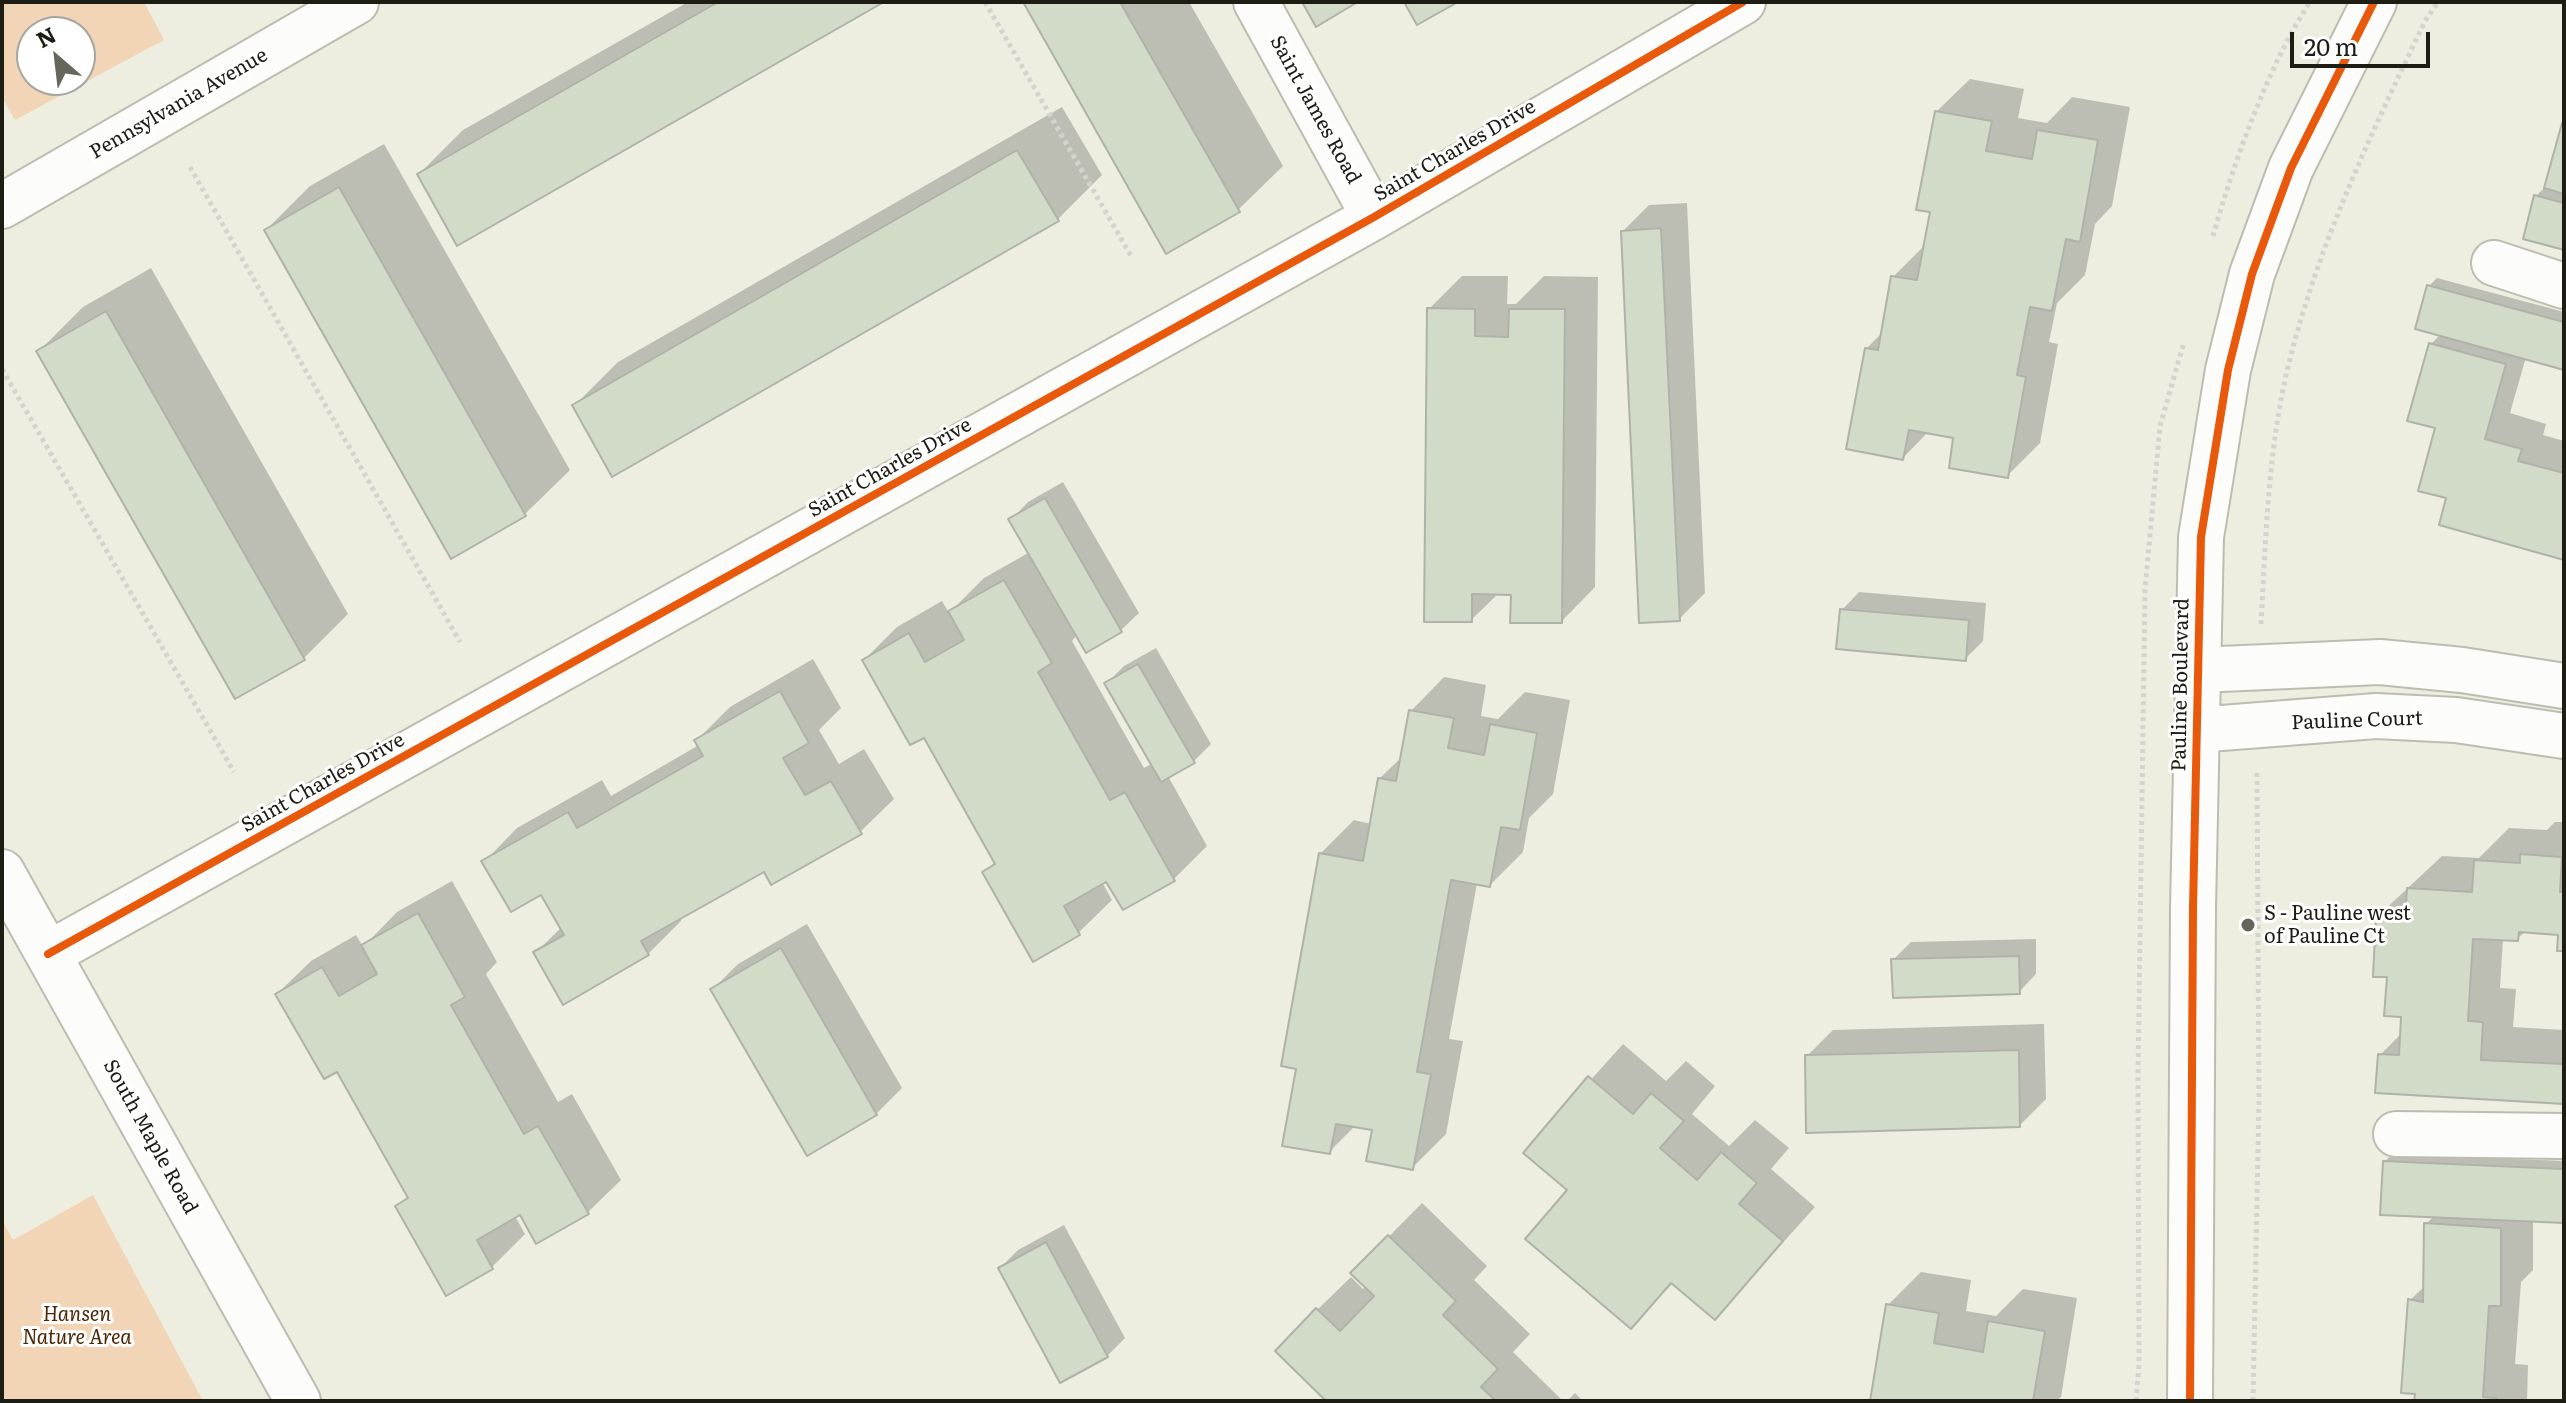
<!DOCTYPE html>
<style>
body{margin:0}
#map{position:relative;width:2566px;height:1403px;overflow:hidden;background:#edeee0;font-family:Literata,serif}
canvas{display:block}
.frame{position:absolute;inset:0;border:4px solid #1d1d14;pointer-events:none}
.north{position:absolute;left:16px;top:16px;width:80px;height:80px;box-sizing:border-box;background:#fff;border:2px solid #a5a5a1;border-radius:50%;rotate:332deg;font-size:22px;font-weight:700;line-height:32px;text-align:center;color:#1d1d14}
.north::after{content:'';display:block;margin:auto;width:28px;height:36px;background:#66665b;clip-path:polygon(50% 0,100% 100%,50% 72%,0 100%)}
.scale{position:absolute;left:2290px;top:32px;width:140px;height:36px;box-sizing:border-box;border:4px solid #1d1d14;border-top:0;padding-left:10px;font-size:24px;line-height:28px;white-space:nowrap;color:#1d1d14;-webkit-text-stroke:6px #fff;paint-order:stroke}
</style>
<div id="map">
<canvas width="2566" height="1403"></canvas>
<div class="frame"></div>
<div class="north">N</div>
<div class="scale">20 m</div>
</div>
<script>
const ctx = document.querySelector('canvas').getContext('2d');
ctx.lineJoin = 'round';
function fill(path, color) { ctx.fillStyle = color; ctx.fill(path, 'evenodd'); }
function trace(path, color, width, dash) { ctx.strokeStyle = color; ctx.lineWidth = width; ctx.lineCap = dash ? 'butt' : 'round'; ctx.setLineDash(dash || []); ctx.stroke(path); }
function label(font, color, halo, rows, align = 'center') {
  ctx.font = font + ' Literata,serif'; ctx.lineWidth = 6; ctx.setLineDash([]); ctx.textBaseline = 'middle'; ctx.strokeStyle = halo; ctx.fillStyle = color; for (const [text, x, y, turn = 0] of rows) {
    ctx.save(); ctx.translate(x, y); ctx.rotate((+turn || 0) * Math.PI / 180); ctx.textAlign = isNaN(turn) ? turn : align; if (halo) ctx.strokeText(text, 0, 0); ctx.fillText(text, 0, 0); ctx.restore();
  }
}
fill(new Path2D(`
 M 2,2 L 144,2 L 164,40 L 15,120 L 2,97 ZM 32,32 L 80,32 L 80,80 L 32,80 Z
 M 93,1195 L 203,1401 L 2,1401 L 2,1220 L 13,1240 Z`), '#f2d4b7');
fill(new Path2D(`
 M 688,2 L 880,2 L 419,174 L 463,130 Z
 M 1025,2 L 1189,2 L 1283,166 L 1238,210 Z
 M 1970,79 L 2024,89 L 2018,118 L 2047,123 L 2072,97 L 2130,107 L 2112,206 L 2095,224 L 2085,275 L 2057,303 L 2049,342 L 2058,344 L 2040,443 L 2007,476 L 1956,436 L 1929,431 L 1903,458 L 1866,349 L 1883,332 L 1893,277 L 1926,244 L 1932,211 L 1936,112 Z
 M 1062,107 L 1102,175 L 1057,220 L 574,406 L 618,362 Z
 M 2563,124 L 2564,124 L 2564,248 L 2536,196 L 2545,187 Z
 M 384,144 L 570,470 L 525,514 L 452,556 L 266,230 L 310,186 Z
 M 1687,203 L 1705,593 L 1679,619 L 1623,231 L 1649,205 Z
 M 151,268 L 348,614 L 304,658 L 39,351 L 83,307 Z
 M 1462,276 L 1508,276 L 1507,304 L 1516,304 L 1544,276 L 1598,277 L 1595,587 L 1562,621 L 1513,593 L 1499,593 L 1471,620 L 1429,309 Z
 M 2437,278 L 2564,312 L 2564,368 L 2526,357 L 2510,413 L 2546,424 L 2543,435 L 2564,441 L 2564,558 L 2448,497 L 2431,344 L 2441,334 L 2429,286 Z
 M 1063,482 L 1139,613 L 1121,630 L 1078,634 L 1072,641 L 1144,768 L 1153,763 L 1107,683 L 1124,666 L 1156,648 L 1211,744 L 1194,761 L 1168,776 L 1207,846 L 1174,879 L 1102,882 L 1112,900 L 1078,933 L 984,872 L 996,861 L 924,736 L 864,660 L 897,627 L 942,601 L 949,613 L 984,578 L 1030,552 L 1011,520 L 1028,502 Z
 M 1859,592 L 1986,603 L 1983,641 L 1965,659 L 1842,610 Z
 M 813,659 L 841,708 L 819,730 L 839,764 L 864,749 L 894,799 L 860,832 L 764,869 L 680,917 L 681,921 L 648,954 L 536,952 L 562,927 L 541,892 L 484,862 L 517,828 L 602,780 L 611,796 L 699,745 L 697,740 L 730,707 Z
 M 1444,677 L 1486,685 L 1481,716 L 1498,719 L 1525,692 L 1570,700 L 1553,794 L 1529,818 L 1523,852 L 1490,885 L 1477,883 L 1449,1039 L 1463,1041 L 1446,1134 L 1413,1167 L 1374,1128 L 1356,1125 L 1329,1152 L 1298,1067 L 1320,854 L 1354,820 L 1371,824 L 1379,779 L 1403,756 L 1411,711 Z
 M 2555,822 L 2564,822 L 2564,949 L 2560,933 L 2526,931 L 2517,939 L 2503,939 L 2500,988 L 2516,989 L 2513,1027 L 2564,1030 L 2564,1102 L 2380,1055 L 2402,1033 L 2403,1015 L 2389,975 L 2378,916 L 2442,856 L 2479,858 L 2509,828 L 2547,830 Z
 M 452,881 L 497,962 L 486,974 L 558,1102 L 572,1094 L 621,1180 L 587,1213 L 521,1212 L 515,1216 L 525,1234 L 492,1267 L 398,1206 L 409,1195 L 338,1070 L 277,994 L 311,961 L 356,935 L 363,947 L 397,912 Z
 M 807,924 L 902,1088 L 876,1114 L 712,990 L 738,964 Z
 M 2036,939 L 2036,974 L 2019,992 L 1893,960 L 1911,942 Z
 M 2044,1024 L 2046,1099 L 2020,1125 L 1807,1056 L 1833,1030 Z
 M 1623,1044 L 1666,1081 L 1686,1061 L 1715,1086 L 1692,1114 L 1729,1146 L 1755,1120 L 1789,1148 L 1771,1169 L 1815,1207 L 1715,1318 L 1674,1282 L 1631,1327 L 1570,1190 L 1525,1153 Z
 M 2393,1154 L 2564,1161 L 2564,1221 L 2533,1220 L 2533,1270 L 2521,1282 L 2515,1364 L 2528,1365 L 2527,1401 L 2416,1401 L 2410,1300 L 2425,1286 L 2426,1224 L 2434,1216 L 2384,1162 Z
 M 1422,1203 L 1487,1266 L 1474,1280 L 1530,1334 L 1513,1352 L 1563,1401 L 1329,1401 L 1317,1310 L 1351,1277 L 1363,1289 L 1366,1286 L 1353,1273 Z
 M 1064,1225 L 1125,1338 L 1107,1356 L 1060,1380 L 1000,1268 L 1018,1250 Z
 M 1921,1272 L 1971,1280 L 1966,1311 L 1996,1316 L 2023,1289 L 2077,1298 L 2061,1397 L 2056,1401 L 1872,1401 L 1888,1305 Z
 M 1575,1393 L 1583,1401 L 1567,1401 Z`), '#0003');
const building = new Path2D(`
 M 718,2 L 884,2 L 457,246 L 417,174 Z
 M 1023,2 L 1120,2 L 1240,212 L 1166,254 Z
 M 1302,2 L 1356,2 L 1356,3 L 1316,27 Z
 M 1404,2 L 1458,2 L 1417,25 Z
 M 1935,111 L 1992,121 L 1986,151 L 2032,159 L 2037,130 L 2098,140 L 2080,242 L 2066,239 L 2052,311 L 2030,307 L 2017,375 L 2026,377 L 2008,478 L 1949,468 L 1953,438 L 1909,430 L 1903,460 L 1846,449 L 1865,348 L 1878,350 L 1891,276 L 1917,280 L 1930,212 L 1916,210 Z
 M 2562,123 L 2564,124 L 2564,194 L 2544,188 Z
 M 1017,150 L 1059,221 L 612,477 L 572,405 Z
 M 339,187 L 526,516 L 451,559 L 264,230 Z
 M 2534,195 L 2564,203 L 2564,250 L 2523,239 Z
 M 1661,228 L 1680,621 L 1639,623 L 1621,231 Z
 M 2427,285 L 2564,322 L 2564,370 L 2415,329 Z
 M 1427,308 L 1475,309 L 1475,336 L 1508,337 L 1509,309 L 1565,309 L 1562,623 L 1510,623 L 1511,595 L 1472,594 L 1472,622 L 1424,622 Z
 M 106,311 L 305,660 L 235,699 L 36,351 Z
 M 2429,343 L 2506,364 L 2485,439 L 2522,449 L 2518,461 L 2564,473 L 2564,560 L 2439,525 L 2446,498 L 2418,491 L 2435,428 L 2407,421 Z
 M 1045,498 L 1122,632 L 1086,653 L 1008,519 Z
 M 1004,580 L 1052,663 L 1038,672 L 1110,800 L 1125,792 L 1175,881 L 1123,910 L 1106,882 L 1064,906 L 1080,935 L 1033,962 L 982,872 L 995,864 L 924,738 L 910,745 L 862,660 L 909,633 L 925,662 L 964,640 L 948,611 Z
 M 1840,609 L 1969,620 L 1966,661 L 1836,649 Z
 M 1138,664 L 1195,763 L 1161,782 L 1104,683 Z
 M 780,691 L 809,743 L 783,758 L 805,795 L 831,781 L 862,834 L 771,885 L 764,872 L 641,941 L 649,955 L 563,1005 L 533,952 L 564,935 L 541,895 L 511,912 L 481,861 L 568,812 L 577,828 L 703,756 L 694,740 Z
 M 1409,710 L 1454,718 L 1448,748 L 1484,755 L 1490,724 L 1537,733 L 1520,830 L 1501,827 L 1490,887 L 1451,880 L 1417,1072 L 1431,1074 L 1413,1170 L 1366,1161 L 1372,1130 L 1336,1124 L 1330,1154 L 1282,1146 L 1296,1069 L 1281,1066 L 1319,853 L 1363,861 L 1378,778 L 1396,781 Z
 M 2520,854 L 2562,857 L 2560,892 L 2564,892 L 2564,951 L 2557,951 L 2558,935 L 2519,932 L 2518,941 L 2473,939 L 2468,1021 L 2483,1022 L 2481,1060 L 2564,1064 L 2564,1104 L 2375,1093 L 2378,1054 L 2399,1055 L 2401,1017 L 2384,1016 L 2387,977 L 2373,977 L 2376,915 L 2405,917 L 2407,888 L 2472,892 L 2474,860 L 2520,863 Z
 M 418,913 L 465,997 L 451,1005 L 524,1134 L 538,1126 L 589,1214 L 536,1244 L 520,1215 L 477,1240 L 493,1269 L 446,1296 L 395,1206 L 408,1198 L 337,1072 L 324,1079 L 275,994 L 322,967 L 339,996 L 377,974 L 361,945 Z
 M 781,948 L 877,1115 L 807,1156 L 710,989 Z
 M 2019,956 L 2020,994 L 1893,998 L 1891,959 Z
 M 2019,1050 L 2020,1127 L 1806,1133 L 1805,1055 Z
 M 1588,1076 L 1633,1114 L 1651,1093 L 1684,1121 L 1660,1148 L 1697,1180 L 1721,1152 L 1757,1183 L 1739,1204 L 1783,1241 L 1715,1320 L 1671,1283 L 1631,1329 L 1525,1239 L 1567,1190 L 1523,1153 Z
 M 2383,1161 L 2564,1169 L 2564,1223 L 2380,1215 Z
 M 2424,1223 L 2501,1228 L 2501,1306 L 2489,1306 L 2483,1397 L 2496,1398 L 2496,1401 L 2414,1401 L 2415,1394 L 2401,1393 L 2408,1299 L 2423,1302 Z
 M 1388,1235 L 1456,1301 L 1443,1315 L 1498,1369 L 1481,1387 L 1496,1401 L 1326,1401 L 1275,1351 L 1316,1308 L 1340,1331 L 1374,1296 L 1350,1273 Z
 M 1046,1242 L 1108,1357 L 1060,1383 L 998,1268 Z
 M 1886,1304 L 1939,1313 L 1934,1343 L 1983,1352 L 1988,1321 L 2045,1331 L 2033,1401 L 1870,1401 Z`);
fill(building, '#d2dac8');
trace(building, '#afb2a8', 2);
const minor = new Path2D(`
 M 1256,2 L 1374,217
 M 2,206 L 356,2
 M 2494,263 L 2564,286
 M 2198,670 L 2380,662 L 2462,670 L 2564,686
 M 2196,730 L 2376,716 L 2456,720 L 2564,736
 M 2,872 L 298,1401
 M 48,954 L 1374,217 L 1743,2
 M 2396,1134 L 2564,1136
 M 2190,1401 L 2193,908 L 2201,537 L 2228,370 L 2252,274 L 2291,168 L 2374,2`);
trace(minor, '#bcbcb1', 48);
trace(new Path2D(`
 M 985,2 L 1131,256
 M 190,167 L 460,642
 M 2213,236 C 2234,162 2268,66 2310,2
 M 2,369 L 234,772
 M 2261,624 C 2266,536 2268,445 2290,359 C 2320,240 2373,130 2425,21 L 2438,2
 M 2136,1401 L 2139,1364 L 2138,1078 L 2145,590 L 2160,426 L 2184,342
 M 2253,1401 L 2259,1100 L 2257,770`), '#d4d4cf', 5, [4, 4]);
trace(minor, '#fcfcfa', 44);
trace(new Path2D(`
 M 48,954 L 1374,217 L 1743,2
 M 2190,1401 L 2193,908 L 2201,537 L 2228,370 L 2252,274 L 2291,168 L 2374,2`), '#e8590c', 8);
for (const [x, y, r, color] of [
 [2248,925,8,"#66665b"]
]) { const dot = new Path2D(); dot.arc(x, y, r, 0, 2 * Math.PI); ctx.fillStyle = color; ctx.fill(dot); trace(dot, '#fff', 3); }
label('20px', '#1d1d14', '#fff', [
 ["Pennsylvania Avenue",179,104,-30],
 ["Saint James Road",1315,110,61],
 ["Saint Charles Drive",1455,151,-30],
 ["Saint Charles Drive",890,468,-29],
 ["Pauline Boulevard",2181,685,-89],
 ["Pauline Court",2357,721,-2],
 ["Saint Charles Drive",323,783,-29],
 ["South Maple Road",150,1137,61]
]);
label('20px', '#1d1d14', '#fff', [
 ["S - Pauline west",2264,914],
 ["of Pauline Ct",2264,937]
], 'left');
label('italic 20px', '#4d2805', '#fff', [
 ["Hansen",77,1315],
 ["Nature Area",77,1338]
]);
</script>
